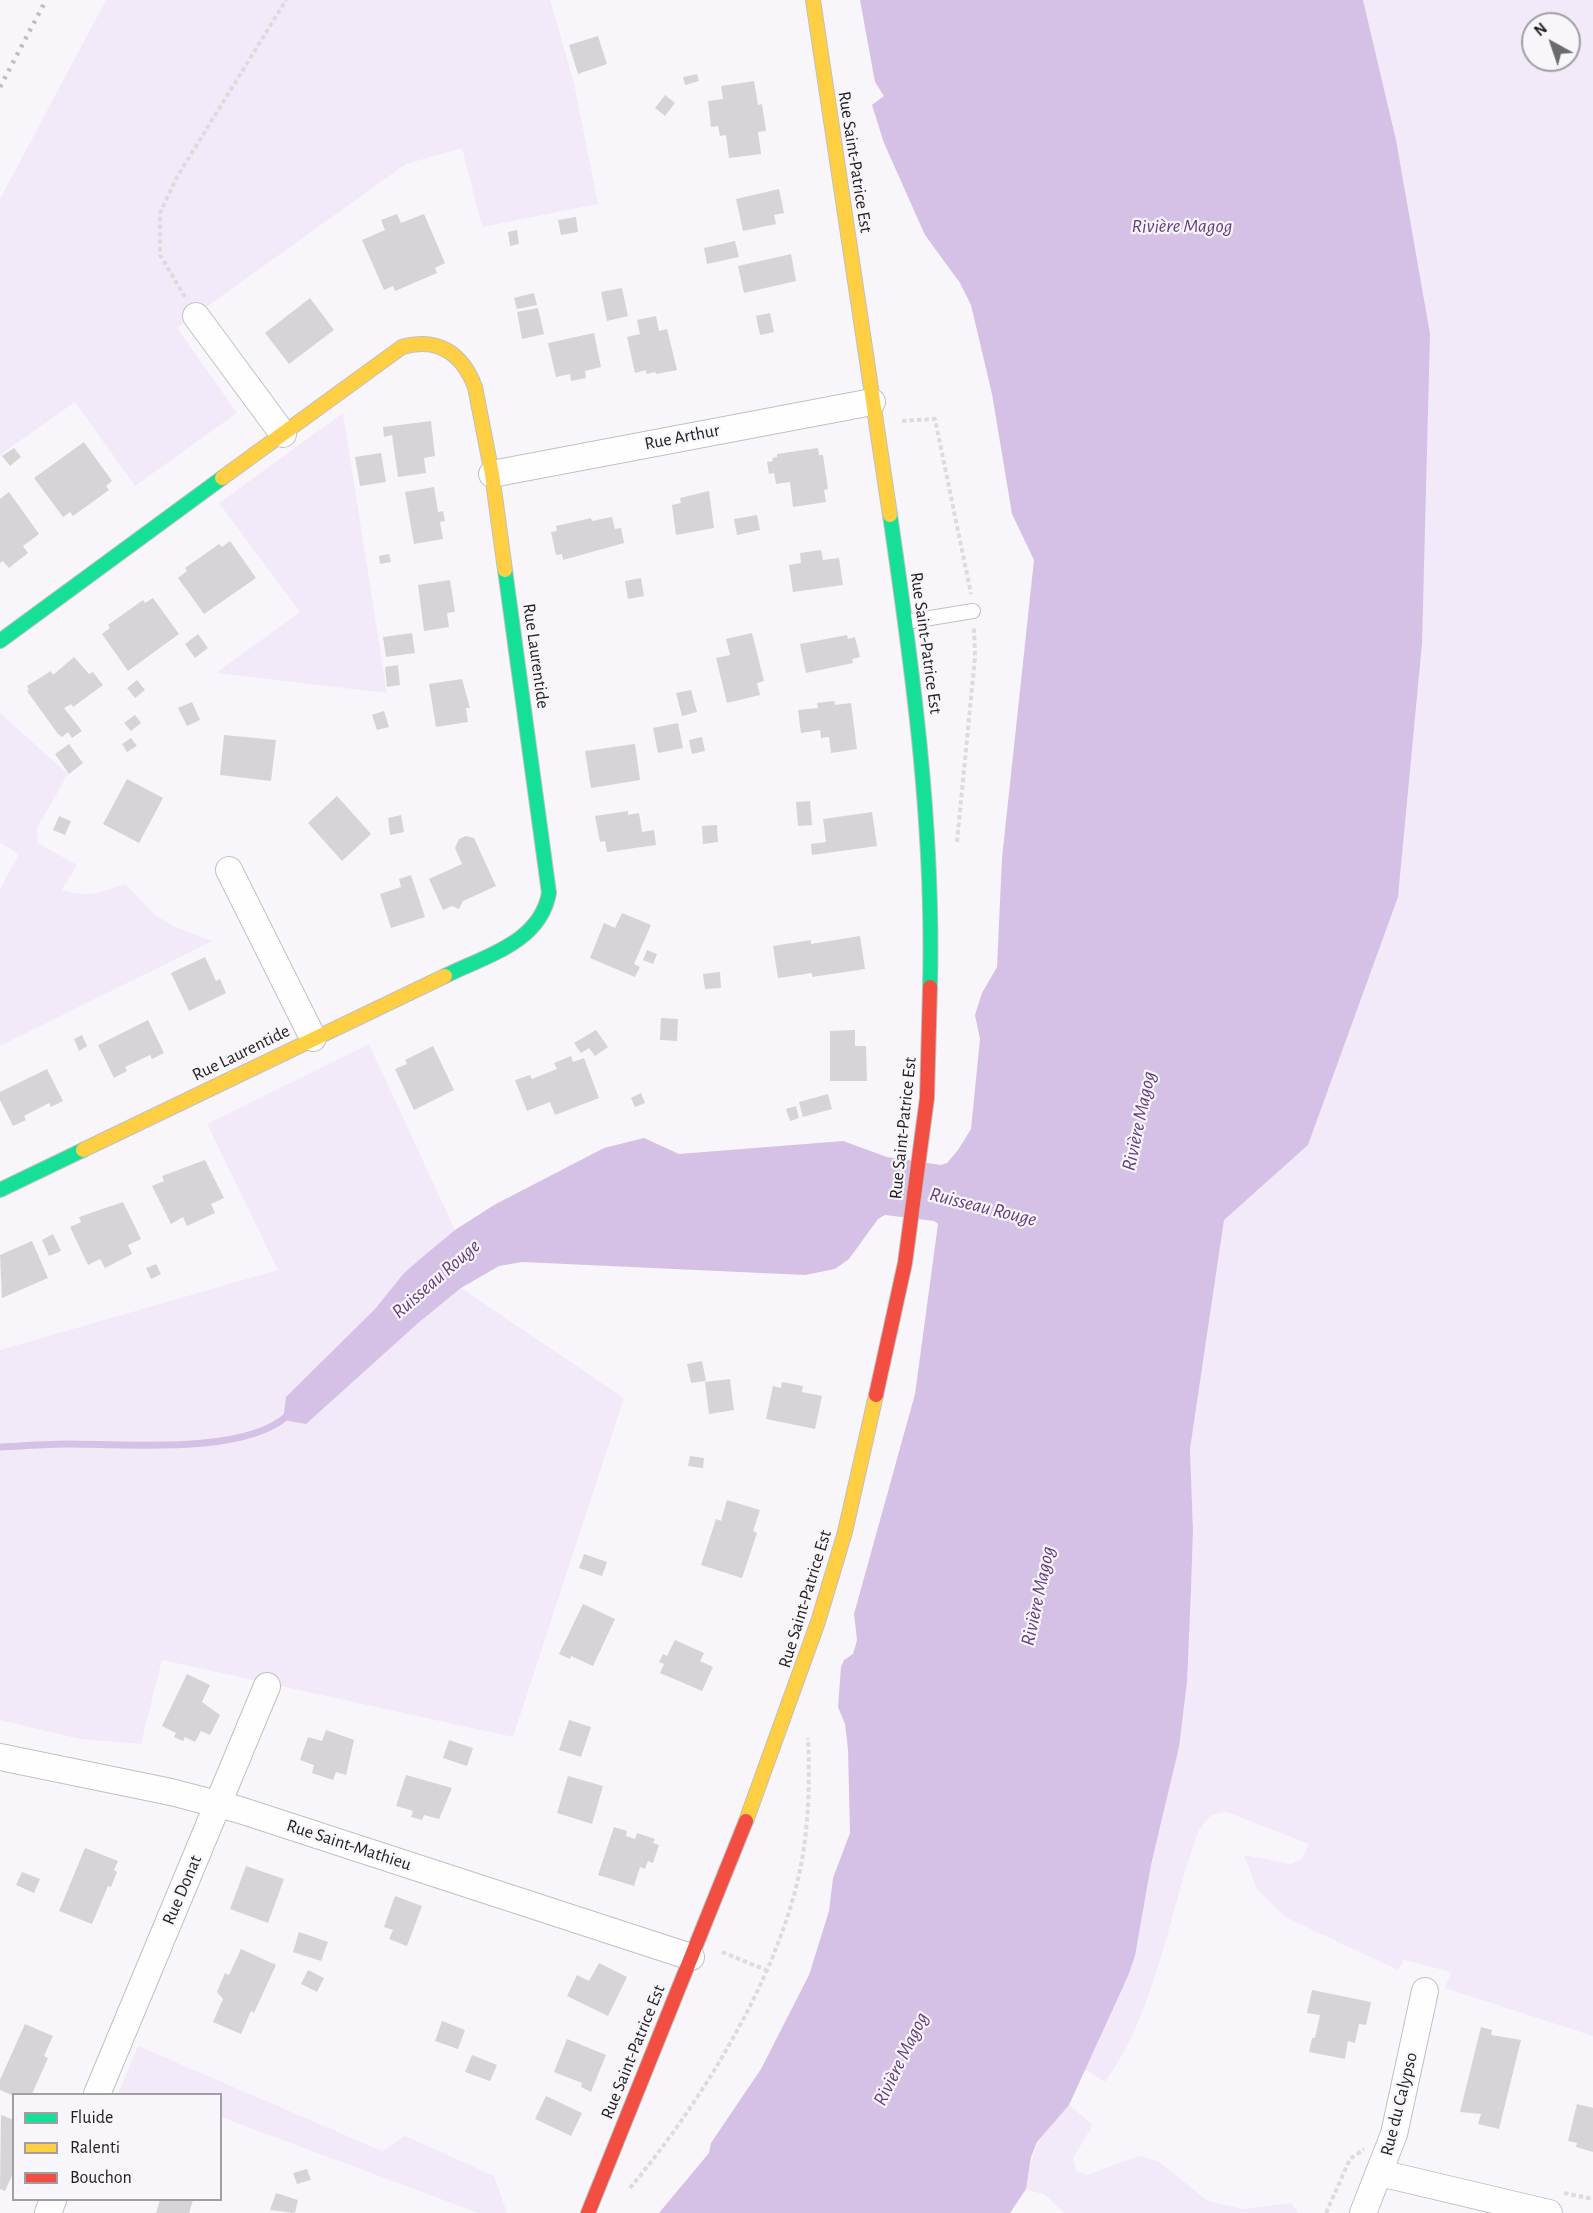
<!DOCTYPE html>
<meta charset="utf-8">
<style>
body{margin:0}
#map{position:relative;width:1593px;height:2213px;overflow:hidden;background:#f8f6fa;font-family:"Alegreya Sans",sans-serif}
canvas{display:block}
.legend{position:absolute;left:12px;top:2093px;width:210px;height:108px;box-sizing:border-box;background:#f8f5fb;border:2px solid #a19fa3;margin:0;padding:8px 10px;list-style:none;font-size:18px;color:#1f1e20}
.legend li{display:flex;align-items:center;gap:12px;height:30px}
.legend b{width:30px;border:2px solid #a19fa3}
.north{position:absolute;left:1521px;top:12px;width:60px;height:60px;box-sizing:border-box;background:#f8f5fb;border:2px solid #a19fa3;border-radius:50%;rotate:320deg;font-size:16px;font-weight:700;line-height:24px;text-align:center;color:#1f1e20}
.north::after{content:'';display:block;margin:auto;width:21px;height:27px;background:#6b6a6c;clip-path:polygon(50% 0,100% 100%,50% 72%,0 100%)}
</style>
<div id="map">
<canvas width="1593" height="2213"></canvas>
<ul class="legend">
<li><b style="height:8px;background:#16e098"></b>Fluide</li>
<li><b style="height:8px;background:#ffcf43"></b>Ralenti</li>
<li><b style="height:8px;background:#f24e42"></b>Bouchon</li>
</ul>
<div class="north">N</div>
</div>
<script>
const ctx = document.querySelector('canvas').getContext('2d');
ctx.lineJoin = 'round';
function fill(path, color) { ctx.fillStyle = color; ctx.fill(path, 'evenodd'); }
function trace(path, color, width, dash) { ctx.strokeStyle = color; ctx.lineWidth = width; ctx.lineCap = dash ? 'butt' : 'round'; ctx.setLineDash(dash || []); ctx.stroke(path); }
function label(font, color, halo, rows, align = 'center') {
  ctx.font = font + ' "Alegreya Sans",sans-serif'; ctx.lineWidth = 4.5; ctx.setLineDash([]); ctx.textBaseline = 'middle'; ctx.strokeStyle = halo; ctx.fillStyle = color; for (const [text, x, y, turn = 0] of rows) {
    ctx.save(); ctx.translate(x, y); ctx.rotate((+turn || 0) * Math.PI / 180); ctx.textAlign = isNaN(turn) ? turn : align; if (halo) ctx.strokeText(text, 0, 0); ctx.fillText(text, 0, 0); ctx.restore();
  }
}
fill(new Path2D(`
 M 106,0 L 550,0 L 573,79 L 598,204 L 482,227 L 462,148 L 406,164 L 177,328 L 237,413 L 135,486 L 75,402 L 0,455 L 0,199 Z
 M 1363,0 L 1593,0 L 1593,2036 L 1445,1988 L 1451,1972 L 1404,1960 L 1398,1970 L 1285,1917 L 1257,1889 L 1244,1855 L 1291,1864 L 1302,1859 L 1309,1844 L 1227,1812 L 1211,1815 L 1199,1830 C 1168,1913 1158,2008 1105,2082 L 1085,2069 L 1128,1976 L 1135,1956 L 1151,1865 L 1179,1747 L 1191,1590 L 1193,1530 L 1190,1449 L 1224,1219 L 1308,1145 L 1398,897 L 1422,644 L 1396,140 ZM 1533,24 L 1569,24 L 1569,60 L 1533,60 Z
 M 343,413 L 387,693 L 216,673 L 300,612 L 219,503 Z
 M 0,713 L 68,774 L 37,828 L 38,843 L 77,865 L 62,890 C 89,898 99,893 125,884 L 155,915 L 173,926 L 212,941 L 0,1046 L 0,889 L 19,854 L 0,843 Z
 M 369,1044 L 455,1230 L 404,1273 L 375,1309 L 417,1324 L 461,1288 L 624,1398 L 513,1737 L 162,1660 L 141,1744 L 80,1739 L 0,1720 L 0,1350 L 278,1270 L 207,1124 Z
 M 138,2046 L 382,2151 L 405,2136 L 494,2176 L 507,2213 L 478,2213 L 221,2117 L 220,2094 L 118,2094 Z
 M 1069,2105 L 1093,2125 L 1073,2158 L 1076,2171 L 1087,2175 L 1139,2156 L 1158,2161 L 1208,2201 L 1243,2209 L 1291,2203 L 1298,2213 L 1064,2213 L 1045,2195 L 1026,2189 C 1032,2149 1039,2133 1069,2105 Z`), '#f2eaf9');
fill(new Path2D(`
 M 860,0 L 1363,0 L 1396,140 L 1430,334 L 1422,644 L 1398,897 L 1308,1145 L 1224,1220 L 1190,1449 L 1193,1530 L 1191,1590 L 1187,1682 L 1179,1747 L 1151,1865 L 1135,1956 L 1128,1976 L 1069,2105 L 1037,2142 L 1031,2157 L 1026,2189 L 1010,2213 L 659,2213 L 709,2153 L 711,2143 L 761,2069 L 809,1975 L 829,1911 L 833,1878 L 850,1833 L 848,1749 L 845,1724 L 838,1707 L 841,1667 L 844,1660 L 853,1654 L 857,1640 L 854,1614 L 915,1394 L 938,1224 L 934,1221 L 885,1215 L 878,1219 L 849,1259 L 835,1269 L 805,1275 L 522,1262 L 499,1266 L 461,1288 L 417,1324 L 306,1424 L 283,1420 L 286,1397 L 375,1309 L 404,1273 L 426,1254 L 455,1230 L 494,1205 L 604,1148 L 644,1138 L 679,1154 L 843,1141 L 887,1157 L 941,1165 L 947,1163 L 958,1150 L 971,1129 L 980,1039 L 975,1015 L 982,993 L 997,967 L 1002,858 L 1034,560 L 1012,514 L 992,394 L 971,305 L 960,283 L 925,235 L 884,143 L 872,105 L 884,96 L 875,82 Z`), '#d5c1e6');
trace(new Path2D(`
 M 0,1447 C 23,1446 46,1444 69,1444 C 125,1444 246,1455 288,1415`), '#d5c1e6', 7);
fill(new Path2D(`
 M 598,36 L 607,64 L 578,74 L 569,45 Z
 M 697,74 L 699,81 L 685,85 L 683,77 Z
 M 754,81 L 758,105 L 762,104 L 766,131 L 758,132 L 761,154 L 729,158 L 726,135 L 720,136 L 718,126 L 711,127 L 708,101 L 723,99 L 721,86 Z
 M 665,95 L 675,103 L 665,116 L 655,108 Z
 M 779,189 L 784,213 L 774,215 L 776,224 L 743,231 L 736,199 Z
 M 397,214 L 401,223 L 424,214 L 445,263 L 435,268 L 437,273 L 395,291 L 393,286 L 384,290 L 362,240 L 385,230 L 381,220 Z
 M 576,217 L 578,232 L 561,235 L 558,220 Z
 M 517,230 L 519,244 L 510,246 L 508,232 Z
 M 735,241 L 739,257 L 707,264 L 704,248 Z
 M 791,254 L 796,281 L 744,293 L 738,266 Z
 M 622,288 L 628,316 L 607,321 L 601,292 Z
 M 534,293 L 537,305 L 517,309 L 514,298 Z
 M 310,298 L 334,330 L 289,364 L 265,333 Z
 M 538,308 L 544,334 L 522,339 L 517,312 Z
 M 770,313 L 774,332 L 760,335 L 756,316 Z
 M 656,316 L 659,331 L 667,329 L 677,370 L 656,374 L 655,372 L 646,374 L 646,370 L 635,373 L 627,337 L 640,334 L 637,320 Z
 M 594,333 L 601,367 L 585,371 L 586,378 L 571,381 L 570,374 L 556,377 L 548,343 Z
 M 431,421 L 435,456 L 424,458 L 426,473 L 398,477 L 392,435 L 384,437 L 383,427 Z
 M 84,442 L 112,481 L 106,486 L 109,490 L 73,516 L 70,512 L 63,517 L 34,478 Z
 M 14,448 L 21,457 L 10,466 L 2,456 Z
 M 818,448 L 819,455 L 823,455 L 828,489 L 824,490 L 826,502 L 793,507 L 790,482 L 776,484 L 774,473 L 769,474 L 767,462 L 773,461 L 772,458 L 777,457 L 777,454 Z
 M 381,453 L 386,482 L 360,486 L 355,457 Z
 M 434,487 L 438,512 L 443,511 L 445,521 L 440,522 L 443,539 L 414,544 L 405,492 Z
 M 709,491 L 714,528 L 676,535 L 672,505 L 681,503 L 680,498 Z
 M 9,492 L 39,534 L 23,546 L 28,553 L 9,568 L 3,561 L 0,563 L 0,499 Z
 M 757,515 L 760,530 L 737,535 L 734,519 Z
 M 612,517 L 615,529 L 621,528 L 624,543 L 563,560 L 562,554 L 556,555 L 551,532 L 557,531 L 556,526 L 591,518 L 592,521 Z
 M 230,541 L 256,578 L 204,614 L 178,578 L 187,571 L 185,568 L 219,544 L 222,547 Z
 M 821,550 L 823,560 L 839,558 L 843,585 L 793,592 L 789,565 L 801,563 L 800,553 Z
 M 389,554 L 391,562 L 380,564 L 379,556 Z
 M 641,578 L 644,596 L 628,599 L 625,581 Z
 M 450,580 L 455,612 L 447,613 L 449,627 L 424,631 L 418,585 Z
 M 153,598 L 179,634 L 128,671 L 102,634 L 110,628 L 108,625 L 143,600 L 145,603 Z
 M 412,633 L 415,653 L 386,657 L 383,637 Z
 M 752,633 L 764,681 L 757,683 L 760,695 L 727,703 L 716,658 L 730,655 L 726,639 Z
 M 198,634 L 208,648 L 195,658 L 185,644 Z
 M 847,635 L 848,639 L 855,637 L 860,657 L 852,659 L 853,663 L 806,673 L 800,644 Z
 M 74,657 L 89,674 L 93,672 L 103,685 L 73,707 L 71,704 L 64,708 L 82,731 L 72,738 L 68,732 L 62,737 L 58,734 L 27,691 L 29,690 L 27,686 L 51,671 L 53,675 Z
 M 398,665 L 400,685 L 387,687 L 385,667 Z
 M 462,679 L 470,708 L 466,708 L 468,722 L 436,727 L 429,684 Z
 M 137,680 L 145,690 L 135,698 L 127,688 Z
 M 691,690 L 697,712 L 682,716 L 676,693 Z
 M 834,701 L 835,705 L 851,703 L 857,749 L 831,753 L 829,737 L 821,738 L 820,730 L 801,733 L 798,710 L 818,708 L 817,703 Z
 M 192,702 L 200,720 L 187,726 L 178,708 Z
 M 384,711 L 389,727 L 377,730 L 372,715 Z
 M 135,715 L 141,723 L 131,731 L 124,723 Z
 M 678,723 L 683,748 L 658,753 L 653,728 Z
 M 224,735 L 276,740 L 271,781 L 220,775 Z
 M 702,737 L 705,751 L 692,754 L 689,740 Z
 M 131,738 L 137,746 L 127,752 L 122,744 Z
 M 69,744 L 83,763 L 69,774 L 55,754 Z
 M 635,744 L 640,780 L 591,788 L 585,751 Z
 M 127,779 L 163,798 L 139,843 L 103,824 Z
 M 337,796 L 371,834 L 342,861 L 308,823 Z
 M 810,801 L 812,825 L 798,826 L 796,802 Z
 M 628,811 L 628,815 L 639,813 L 642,832 L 654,830 L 656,845 L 607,852 L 605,841 L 600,842 L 595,816 Z
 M 872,812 L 877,846 L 812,855 L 811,844 L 826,842 L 823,819 Z
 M 401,815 L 404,832 L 390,835 L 388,818 Z
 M 59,816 L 71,821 L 65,835 L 53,830 Z
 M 717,825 L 718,842 L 703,844 L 702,826 Z
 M 466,836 L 474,838 L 496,886 L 463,901 L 459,909 L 452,906 L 443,910 L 429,879 L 462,864 L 455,848 L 459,839 Z
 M 411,875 L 425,917 L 391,928 L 380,894 L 401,887 L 399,879 Z
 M 622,913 L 651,925 L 634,964 L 640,967 L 635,977 L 590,958 L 604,923 L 615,928 Z
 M 860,936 L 865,969 L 812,977 L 812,973 L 778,978 L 773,946 L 811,940 L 811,944 Z
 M 647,950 L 657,954 L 653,964 L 643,960 Z
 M 205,957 L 216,981 L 220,979 L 226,993 L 189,1011 L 171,973 Z
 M 720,972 L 721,988 L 705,989 L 703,974 Z
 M 661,1018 L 678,1019 L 677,1041 L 660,1040 Z
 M 148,1020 L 164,1053 L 152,1059 L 150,1055 L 125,1067 L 127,1071 L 114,1078 L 98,1045 Z
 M 596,1030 L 608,1047 L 595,1056 L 589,1048 L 581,1053 L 574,1043 Z
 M 855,1030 L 855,1046 L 866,1046 L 867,1081 L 830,1081 L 830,1031 Z
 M 82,1035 L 87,1046 L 79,1051 L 74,1039 Z
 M 433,1046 L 454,1090 L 414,1110 L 395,1069 L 407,1064 L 405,1060 Z
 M 571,1056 L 573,1062 L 584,1058 L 599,1098 L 555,1115 L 550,1102 L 527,1111 L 515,1080 L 530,1075 L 532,1079 L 557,1069 L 554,1063 Z
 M 47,1069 L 63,1101 L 51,1107 L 49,1103 L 24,1116 L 26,1120 L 13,1126 L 0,1100 L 0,1092 Z
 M 641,1093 L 645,1103 L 635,1107 L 631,1098 Z
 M 828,1094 L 832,1109 L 803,1117 L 799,1102 Z
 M 796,1106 L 799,1118 L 790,1121 L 786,1109 Z
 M 205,1160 L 224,1198 L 211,1204 L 215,1213 L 187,1226 L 183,1217 L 171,1224 L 152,1186 L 164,1181 L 162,1176 Z
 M 123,1202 L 141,1239 L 128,1245 L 132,1254 L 105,1268 L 100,1259 L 88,1265 L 70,1227 L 81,1222 L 79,1217 Z
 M 53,1234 L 61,1251 L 49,1256 L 42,1240 Z
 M 32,1241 L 48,1278 L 2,1298 L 0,1255 Z
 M 156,1264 L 161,1274 L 151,1279 L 146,1268 Z
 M 702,1361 L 706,1381 L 691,1383 L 687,1364 Z
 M 730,1379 L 734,1410 L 709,1414 L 705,1382 Z
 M 782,1382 L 803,1386 L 802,1392 L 822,1396 L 815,1429 L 766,1419 L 773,1386 L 781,1388 Z
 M 690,1456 L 704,1458 L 703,1468 L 688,1466 Z
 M 727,1500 L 760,1510 L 753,1531 L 757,1533 L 742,1578 L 701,1565 L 716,1519 L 721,1521 Z
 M 584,1554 L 607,1562 L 602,1576 L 579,1568 Z
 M 583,1604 L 615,1619 L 593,1666 L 571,1656 L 570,1659 L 559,1654 Z
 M 675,1640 L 704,1653 L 700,1661 L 713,1667 L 702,1691 L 660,1673 L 664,1664 L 659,1662 L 663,1654 L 667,1656 Z
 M 187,1674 L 210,1685 L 202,1702 L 220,1715 L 210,1735 L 201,1731 L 195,1742 L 185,1737 L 183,1741 L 174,1737 L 176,1733 L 162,1726 Z
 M 569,1720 L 591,1727 L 581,1757 L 559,1750 Z
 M 326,1730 L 354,1740 L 346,1775 L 336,1772 L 333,1780 L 312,1773 L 314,1765 L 300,1760 L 308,1737 L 322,1741 Z
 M 449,1740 L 473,1748 L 467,1766 L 443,1758 Z
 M 406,1775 L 452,1788 L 439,1819 L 424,1815 L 422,1820 L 411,1817 L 413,1811 L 396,1806 Z
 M 568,1776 L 603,1786 L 592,1824 L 557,1813 Z
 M 614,1827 L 627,1831 L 626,1836 L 635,1839 L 637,1833 L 655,1839 L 653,1843 L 659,1845 L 653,1863 L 648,1861 L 645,1869 L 640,1867 L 634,1886 L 598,1875 Z
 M 85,1848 L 118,1861 L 114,1870 L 117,1872 L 111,1887 L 108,1886 L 92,1924 L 59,1911 Z
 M 246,1866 L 284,1879 L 268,1923 L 230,1909 Z
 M 22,1872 L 40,1879 L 34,1893 L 16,1885 Z
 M 395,1896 L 422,1906 L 407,1946 L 389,1939 L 393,1930 L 384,1927 Z
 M 299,1932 L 328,1942 L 321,1961 L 293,1952 Z
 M 241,1949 L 276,1965 L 254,2013 L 251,2011 L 241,2034 L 213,2022 L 223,1999 L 217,1992 L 225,1973 L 229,1975 Z
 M 599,1963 L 627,1977 L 608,2016 L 567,1996 L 577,1975 L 589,1981 Z
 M 308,1970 L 324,1978 L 317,1992 L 301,1984 Z
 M 1312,1990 L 1371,2002 L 1366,2025 L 1359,2024 L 1355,2043 L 1348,2041 L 1345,2059 L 1309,2052 L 1312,2038 L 1315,2038 L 1320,2015 L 1307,2013 Z
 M 442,2021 L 465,2030 L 458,2049 L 435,2041 Z
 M 25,2024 L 53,2036 L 44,2056 L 48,2058 L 32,2094 L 14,2096 L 0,2090 L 0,2080 Z
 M 1481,2027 L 1492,2030 L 1491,2035 L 1521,2040 L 1499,2129 L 1478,2124 L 1481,2114 L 1460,2112 Z
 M 567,2039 L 606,2055 L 591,2092 L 581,2087 L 582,2083 L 554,2072 Z
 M 472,2055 L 497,2065 L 490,2081 L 465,2072 Z
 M 546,2096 L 582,2113 L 571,2136 L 535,2119 Z
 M 1577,2104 L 1593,2108 L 1593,2152 L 1576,2147 L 1577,2143 L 1568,2141 Z
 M 1,2115 L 14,2120 L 14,2171 L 5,2191 L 0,2189 Z
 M 307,2169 L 311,2180 L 297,2184 L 293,2173 Z
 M 276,2193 L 298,2200 L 295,2213 L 270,2210 Z
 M 160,2200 L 193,2200 L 189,2213 L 156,2213 Z`), '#d6d4d7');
const lane = new Path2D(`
 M 906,622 L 973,611`);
const street = new Path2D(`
 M 196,316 L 283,434
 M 492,474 L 872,402
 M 229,870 L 313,1038
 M 0,1757 L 171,1792 L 240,1810 L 691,1957
 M 97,2094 L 267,1686
 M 1380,2173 L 1549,2213
 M 48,2213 L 53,2200
 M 1363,2213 L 1394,2134 L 1425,1991`);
const fast = new Path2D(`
 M 890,515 C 913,672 934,828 930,987
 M 0,641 L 222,478
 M 445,976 C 485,956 540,943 549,893 L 505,570
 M 0,1190 L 83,1150`);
const slow = new Path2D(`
 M 813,0 L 890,515
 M 222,478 L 402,347 C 438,337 462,353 475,387 L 492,474 L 505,570
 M 83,1150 L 445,976
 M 746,1821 L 818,1622 L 845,1532 L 876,1395`);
const jam = new Path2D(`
 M 876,1395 L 905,1263 L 927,1098 L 930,987
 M 588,2213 L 746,1821`);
trace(lane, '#c0c0c2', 16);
trace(street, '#c0c0c2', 28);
trace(fast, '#c0c0c2', 16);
trace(slow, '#c0c0c2', 16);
trace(jam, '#c0c0c2', 16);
trace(new Path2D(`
 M 185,297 L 160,255 L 160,213 L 177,177 L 286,0
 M 902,421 L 935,419 L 971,594
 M 957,842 L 975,657 L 974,628
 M 722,1952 L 766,1970
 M 630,2188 C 701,2103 780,1975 801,1865 C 809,1823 810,1780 808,1738
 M 1564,2193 L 1593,2199
 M 1326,2213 L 1350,2159 L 1364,2149`), '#dddcdd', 4, [4.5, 3]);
trace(lane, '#fefefe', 14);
trace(street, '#fefefe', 26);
trace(fast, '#16e098', 14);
trace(slow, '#ffcf43', 14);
trace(jam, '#f24e42', 14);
trace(new Path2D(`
 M 0,87 L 46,0`), '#bfbebf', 4.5, [3, 6]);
label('18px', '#1f1e20', '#f8f5fb', [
 ["Rue Saint-Patrice Est",855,162,81],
 ["Rue Arthur",682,437,-11],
 ["Rue Saint-Patrice Est",926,643,82],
 ["Rue Laurentide",536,656,82],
 ["Rue Laurentide",241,1053,-26],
 ["Rue Saint-Patrice Est",903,1128,-84],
 ["Rue Saint-Patrice Est",805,1599,-73],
 ["Rue Saint-Mathieu",349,1845,18],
 ["Rue Donat",182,1890,-67],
 ["Rue Saint-Patrice Est",633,2052,-68],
 ["Rue du Calypso",1399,2104,-76]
]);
label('italic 20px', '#623e7e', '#f8f5fb', [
 ["Rivière Magog",1182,226],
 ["Rivière Magog",1139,1121,-78],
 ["Ruisseau Rouge",983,1207,14],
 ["Ruisseau Rouge",436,1279,-41],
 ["Rivière Magog",1038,1596,-78],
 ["Rivière Magog",901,2059,-64]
]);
</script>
